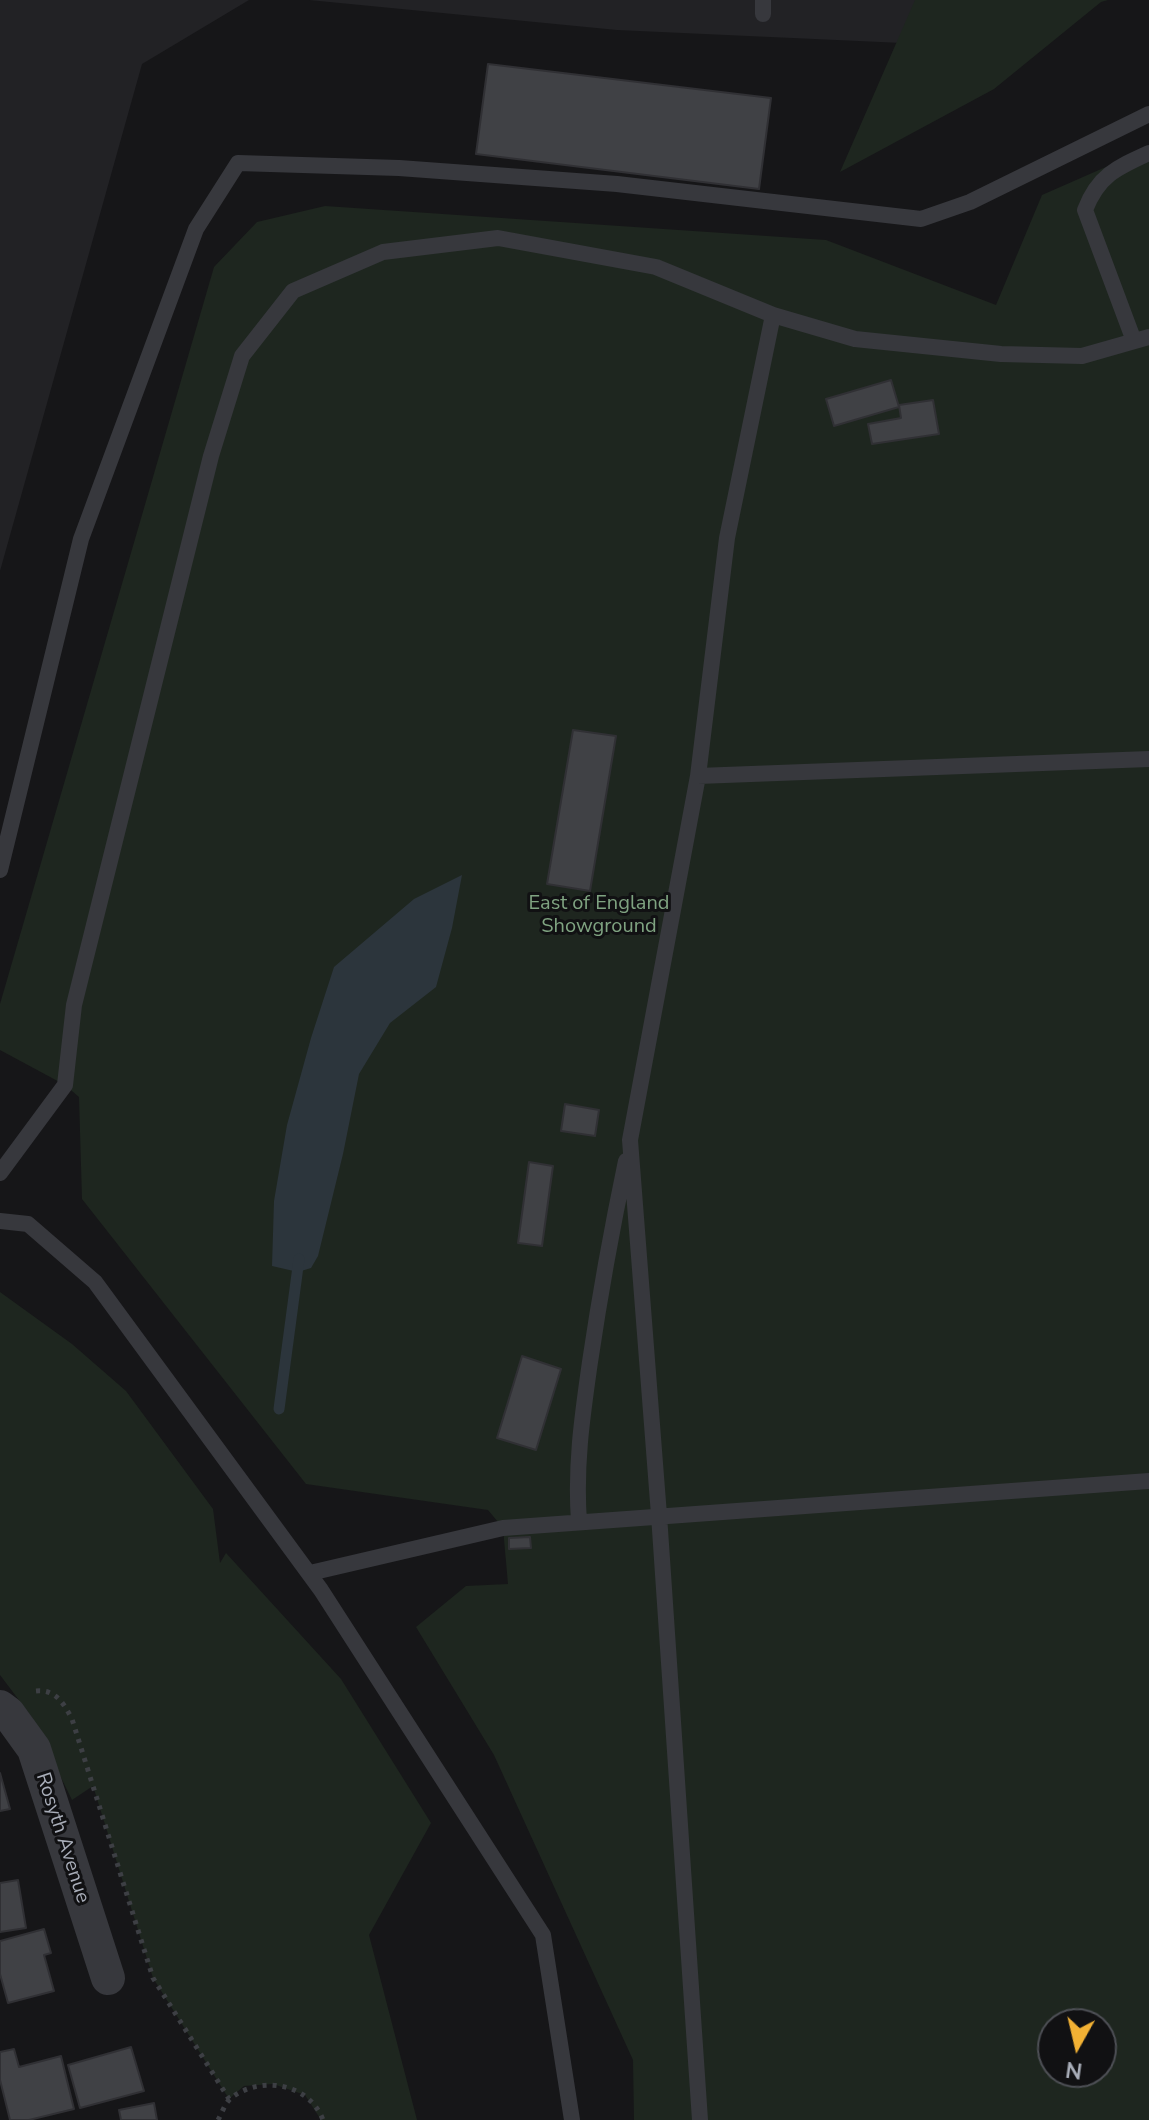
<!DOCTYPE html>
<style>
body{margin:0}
#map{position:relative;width:1149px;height:2120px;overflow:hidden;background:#161618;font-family:"Nunito Sans",sans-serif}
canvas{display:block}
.north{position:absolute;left:1037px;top:2008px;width:80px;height:80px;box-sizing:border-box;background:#111113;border:2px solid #4d4f55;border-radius:50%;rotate:188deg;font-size:22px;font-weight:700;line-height:32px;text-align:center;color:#a8adb8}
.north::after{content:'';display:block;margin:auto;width:28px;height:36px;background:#f2b134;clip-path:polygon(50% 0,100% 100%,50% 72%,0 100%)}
</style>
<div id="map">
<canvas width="1149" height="2120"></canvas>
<div class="north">N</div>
</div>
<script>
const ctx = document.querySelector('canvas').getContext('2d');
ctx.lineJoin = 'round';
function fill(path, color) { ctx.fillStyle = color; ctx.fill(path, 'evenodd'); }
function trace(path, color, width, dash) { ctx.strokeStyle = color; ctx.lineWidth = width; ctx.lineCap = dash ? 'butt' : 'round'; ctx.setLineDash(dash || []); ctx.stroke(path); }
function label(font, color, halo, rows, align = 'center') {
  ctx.font = font + ' "Nunito Sans",sans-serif'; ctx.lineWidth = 6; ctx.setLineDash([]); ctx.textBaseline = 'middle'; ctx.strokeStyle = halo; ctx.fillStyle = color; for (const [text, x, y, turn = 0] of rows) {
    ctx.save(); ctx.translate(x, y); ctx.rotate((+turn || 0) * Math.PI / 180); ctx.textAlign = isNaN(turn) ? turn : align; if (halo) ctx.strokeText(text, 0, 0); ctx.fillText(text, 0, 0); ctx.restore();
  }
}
fill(new Path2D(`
 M 0,0 L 249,0 L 142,64 L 0,571 Z
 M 309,0 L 1060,0 L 924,44 L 617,30 Z`), '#222225');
fill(new Path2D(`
 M 915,0 L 1108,0 L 1101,2 L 994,89 L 840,172 Z
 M 1149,148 L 1149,2120 L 634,2120 L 633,2060 L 494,1755 L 416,1627 L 466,1586 L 508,1584 L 503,1528 L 488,1510 L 306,1484 L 82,1199 L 79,1097 L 65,1085 L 0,1050 L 0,1004 L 214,267 L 257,222 L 325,206 L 826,240 L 996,305 L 1042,195 ZM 1053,2024 L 1101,2024 L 1101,2072 L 1053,2072 Z
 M 0,1292 L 72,1344 L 126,1391 L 213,1509 L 220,1563 L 226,1553 L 341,1679 L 431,1823 L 369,1935 L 417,2120 L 321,2120 L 305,2095 L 273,2084 L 244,2086 L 229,2099 L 153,1978 L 93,1786 L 72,1800 L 31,1716 L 0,1675 Z`), '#1e261f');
fill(new Path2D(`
 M 462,875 L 452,928 L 436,987 L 390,1023 L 359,1074 L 343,1154 L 318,1256 L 311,1268 L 298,1272 L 272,1266 L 274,1201 L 287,1125 L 311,1038 L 334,967 L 414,899 Z`), '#2c353c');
trace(new Path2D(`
 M 279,1409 L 299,1259`), '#2c353c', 11);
const building = new Path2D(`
 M 488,64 L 771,98 L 759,189 L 476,154 Z
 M 891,380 L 899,407 L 834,426 L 826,399 Z
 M 933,400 L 939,434 L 872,444 L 868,424 L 901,418 L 899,405 Z
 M 573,730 L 616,736 L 590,891 L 547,884 Z
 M 565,1104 L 599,1110 L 595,1136 L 561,1131 Z
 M 529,1162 L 553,1166 L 542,1246 L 518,1243 Z
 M 522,1356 L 561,1369 L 536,1450 L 497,1438 Z
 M 530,1537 L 531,1548 L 509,1549 L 509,1538 Z
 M 0,1773 L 10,1809 L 0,1811 Z
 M 18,1880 L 26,1928 L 0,1932 L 0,1883 Z
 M 44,1929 L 51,1953 L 44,1955 L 54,1991 L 8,2003 L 0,1974 L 0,1941 Z
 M 131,2047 L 144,2091 L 80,2108 L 68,2065 Z
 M 14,2049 L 19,2067 L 61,2056 L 74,2109 L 29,2120 L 10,2120 L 0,2080 L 0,2052 Z
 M 154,2103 L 157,2120 L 121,2120 L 119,2110 Z`);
fill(building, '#404145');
trace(building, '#303034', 2);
trace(new Path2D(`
 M 36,1691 C 56,1689 64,1704 72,1719 L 153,1978 L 229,2099
 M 218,2120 C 222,2113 225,2103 231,2098 C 261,2075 309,2083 323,2120`), '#3d3f44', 5, [4, 6]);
trace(new Path2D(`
 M 763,14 L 763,0
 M 1134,341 L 1085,210 C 1098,176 1116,168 1149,153
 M 698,776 L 1149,759
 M 0,870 L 81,539 L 196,229 L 238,163 L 399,168 L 617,184 L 921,219 L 970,202 L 1149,114
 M 0,1173 L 65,1085 L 74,1005 L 211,456 L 242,356 L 293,291 L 383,252 L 498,238 L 656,267 L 773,315 L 855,339 L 1001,354 L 1082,356 L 1149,337
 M 0,1221 L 28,1224 L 95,1282 L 321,1590 L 543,1935 L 572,2120
 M 579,1522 C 575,1466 582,1418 590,1362 C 600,1294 612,1228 626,1161
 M 310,1573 L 503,1528 L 1149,1481
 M 700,2120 L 659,1515 L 630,1140 L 698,776 L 727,538 L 773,315`), '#37383d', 16);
trace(new Path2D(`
 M 0,1707 L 8,1713 L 34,1749 L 108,1978`), '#37383d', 34);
label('20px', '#7fa381', '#111113', [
 ["East of England",599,904],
 ["Showground",599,927]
]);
label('20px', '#a8adb8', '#111113', [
 ["Rosyth Avenue",62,1838,72]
]);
</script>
